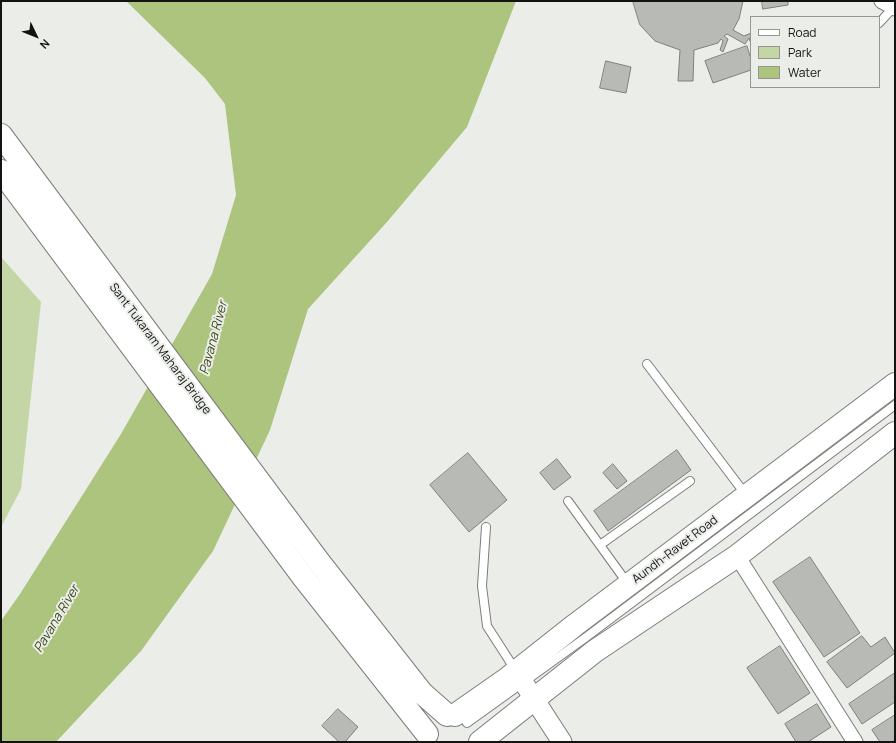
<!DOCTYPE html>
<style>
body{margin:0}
#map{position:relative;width:896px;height:743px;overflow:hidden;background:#ebede8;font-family:Manrope,sans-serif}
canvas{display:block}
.frame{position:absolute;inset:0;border:2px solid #131412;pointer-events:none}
.legend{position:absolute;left:750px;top:16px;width:130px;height:72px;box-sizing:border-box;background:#ebede8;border:1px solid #959692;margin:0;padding:5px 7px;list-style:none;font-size:12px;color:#131412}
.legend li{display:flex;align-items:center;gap:8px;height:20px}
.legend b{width:20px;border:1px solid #959692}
.north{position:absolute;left:16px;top:16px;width:40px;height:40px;-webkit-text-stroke:3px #ebede8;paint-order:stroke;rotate:133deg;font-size:11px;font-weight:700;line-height:16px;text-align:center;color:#131412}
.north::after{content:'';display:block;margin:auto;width:14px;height:18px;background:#131412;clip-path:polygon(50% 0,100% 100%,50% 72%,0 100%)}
</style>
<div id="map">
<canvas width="896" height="743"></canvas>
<div class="frame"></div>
<ul class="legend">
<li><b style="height:5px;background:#fff"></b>Road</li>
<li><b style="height:11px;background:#c4d6a5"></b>Park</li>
<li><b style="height:11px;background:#acc47e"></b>Water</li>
</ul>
<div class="north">N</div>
</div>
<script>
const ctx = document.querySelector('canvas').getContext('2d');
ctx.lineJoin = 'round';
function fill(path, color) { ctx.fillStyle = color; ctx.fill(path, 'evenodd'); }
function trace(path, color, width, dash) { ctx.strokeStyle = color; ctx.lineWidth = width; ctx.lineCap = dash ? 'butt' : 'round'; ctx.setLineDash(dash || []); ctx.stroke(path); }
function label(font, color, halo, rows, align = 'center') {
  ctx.font = font + ' Manrope,sans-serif'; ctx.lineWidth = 4; ctx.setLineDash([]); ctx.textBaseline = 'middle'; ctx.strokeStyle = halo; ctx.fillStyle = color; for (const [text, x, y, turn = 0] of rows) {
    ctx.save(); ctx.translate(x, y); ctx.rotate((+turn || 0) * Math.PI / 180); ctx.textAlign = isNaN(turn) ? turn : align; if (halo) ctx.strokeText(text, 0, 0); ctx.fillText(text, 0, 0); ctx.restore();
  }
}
fill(new Path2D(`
 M 1,257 L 41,302 L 21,489 L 1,527 Z`), '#c4d6a5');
fill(new Path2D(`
 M 126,1 L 516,1 L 467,127 L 387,222 L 308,309 L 270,430 L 213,551 L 141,651 L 56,742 L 1,742 L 1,621 L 20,594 L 121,434 L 212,274 L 236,195 L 225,104 L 205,78 Z`), '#acc47e');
const building = new Path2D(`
 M 633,1 L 743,1 L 739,19 L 733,30 L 744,36 L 751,33 L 751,44 L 749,38 L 745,44 L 727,34 L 724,36 L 728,39 L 723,52 L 720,50 L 723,41 L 721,39 L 718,43 L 694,50 L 693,81 L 678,81 L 680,50 L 655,41 L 640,25 Z
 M 762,1 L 788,1 L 788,5 L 763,9 Z
 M 747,46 L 751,59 L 751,70 L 713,83 L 705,61 Z
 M 606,61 L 631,67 L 626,93 L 600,88 Z
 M 677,450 L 691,470 L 608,531 L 594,511 Z
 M 468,453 L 507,500 L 469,532 L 430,485 Z
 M 557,459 L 571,477 L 554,490 L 540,473 Z
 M 613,464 L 627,481 L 617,489 L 603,473 Z
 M 810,557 L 860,633 L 824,657 L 773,582 Z
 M 862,636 L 871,647 L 885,637 L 895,653 L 847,688 L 827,662 Z
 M 780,646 L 810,693 L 778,714 L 747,668 Z
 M 895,673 L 895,702 L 862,724 L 849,704 Z
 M 817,704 L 831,727 L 808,742 L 796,742 L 785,724 Z
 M 338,709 L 358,727 L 345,742 L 339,742 L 322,726 Z
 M 895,715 L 895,740 L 892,742 L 880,742 L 872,730 Z`);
fill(building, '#b8bab5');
trace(building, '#7f817c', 1);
const service = new Path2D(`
 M 879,23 L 893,8
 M 647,364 L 746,495
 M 568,501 L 628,584
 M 486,527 L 482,586 L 487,626 L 516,671
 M 600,545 L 690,481
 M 467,723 L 585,638 L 895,405`);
const minor = new Path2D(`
 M 882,1 L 895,8
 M 737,556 L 855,742`);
const tertiary = new Path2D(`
 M 516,671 L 562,742`);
const primary = new Path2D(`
 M 1,135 L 320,563 L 422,693 L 447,715
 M 1,171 L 303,577 L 427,734
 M 455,715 L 508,678 L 575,625 L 895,384
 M 480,742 L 595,651 L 737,556 L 895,433`);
trace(service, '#7c7d79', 10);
trace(minor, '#7c7d79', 17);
trace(tertiary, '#7c7d79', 21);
trace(primary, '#7c7d79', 24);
trace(service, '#fff', 8);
trace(minor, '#fff', 15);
trace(tertiary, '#fff', 19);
trace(primary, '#fff', 22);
label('12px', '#131412', '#ebede8', [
 ["Sant Tukaram Maharaj Bridge",160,349,53],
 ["Aundh-Ravet Road",675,550,-37]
]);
label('italic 13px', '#3c4b19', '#ebede8', [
 ["Pavana River",214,338,-75],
 ["Pavana River",57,619,-59]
]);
</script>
